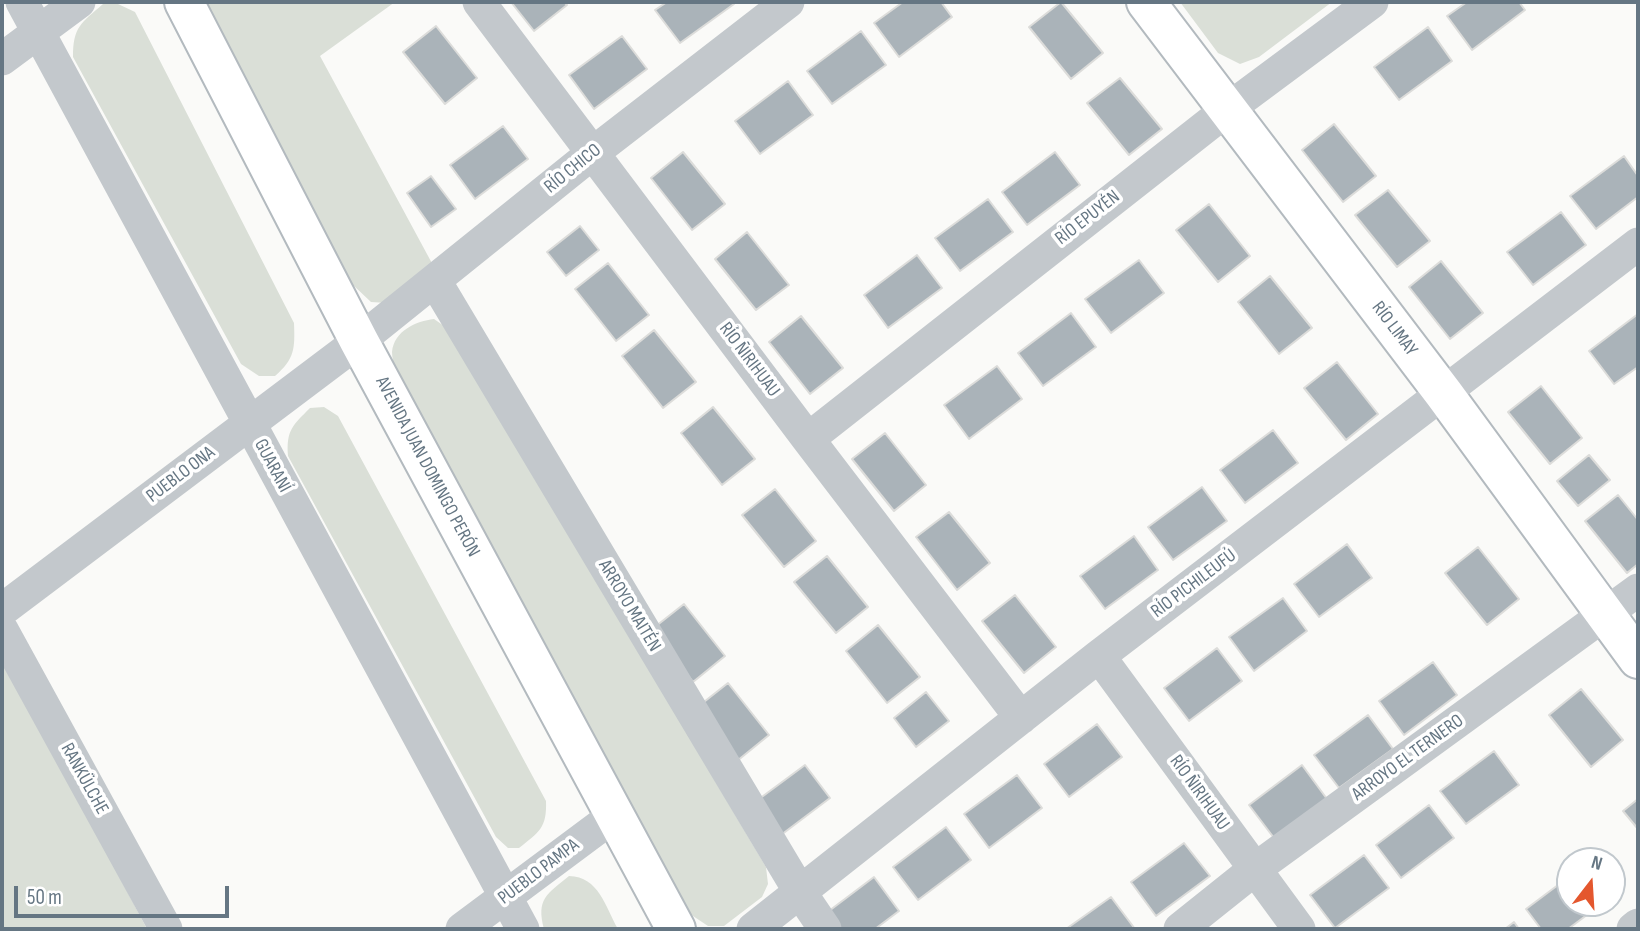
<!DOCTYPE html>
<meta charset="utf-8">
<style>
body{margin:0}
#map{position:relative;width:1640px;height:931px;overflow:hidden;background:#fafaf8;font-family:"Sofia Sans Condensed",sans-serif}
canvas{display:block}
.frame{position:absolute;inset:0;border:4px solid #657683;pointer-events:none}
.north{position:absolute;left:1556px;top:847px;width:70px;height:70px;box-sizing:border-box;background:#fff;border:2px solid #c1c8cd;border-radius:50%;rotate:17deg;font-size:19px;font-weight:700;line-height:28px;text-align:center;color:#657683}
.north::after{content:'';display:block;margin:auto;width:24px;height:32px;background:#e4572e;clip-path:polygon(50% 0,100% 100%,50% 72%,0 100%)}
.scale{position:absolute;left:14px;top:886px;width:215px;height:32px;box-sizing:border-box;border:4px solid #657683;border-top:0;padding-left:9px;font-size:21px;line-height:24px;white-space:nowrap;color:#657683;-webkit-text-stroke:5px #fff;paint-order:stroke}
</style>
<div id="map">
<canvas width="1640" height="931"></canvas>
<div class="frame"></div>
<div class="north">N</div>
<div class="scale">50 m</div>
</div>
<script>
const ctx = document.querySelector('canvas').getContext('2d');
ctx.lineJoin = 'round';
function fill(path, color) { ctx.fillStyle = color; ctx.fill(path, 'evenodd'); }
function trace(path, color, width, dash) { ctx.strokeStyle = color; ctx.lineWidth = width; ctx.lineCap = dash ? 'butt' : 'round'; ctx.setLineDash(dash || []); ctx.stroke(path); }
function label(font, color, halo, rows, align = 'center') {
  ctx.font = font + ' "Sofia Sans Condensed",sans-serif'; ctx.lineWidth = 7; ctx.setLineDash([]); ctx.textBaseline = 'middle'; ctx.strokeStyle = halo; ctx.fillStyle = color; for (const [text, x, y, turn = 0] of rows) {
    ctx.save(); ctx.translate(x, y); ctx.rotate((+turn || 0) * Math.PI / 180); ctx.textAlign = isNaN(turn) ? turn : align; if (halo) ctx.strokeText(text, 0, 0); ctx.fillText(text, 0, 0); ctx.restore();
  }
}
fill(new Path2D(`
 M 202,2 L 395,2 L 320,56 L 434,267 L 387,303 L 371,302 L 353,285 Z
 M 1180,2 L 1332,2 L 1259,57 L 1240,64 L 1218,53 Z
 M 103,4 L 118,4 L 135,12 L 294,323 C 295,348 295,359 275,376 L 259,376 L 241,364 L 73,57 C 73,27 81,23 103,4 Z
 M 434,319 L 447,328 L 766,867 L 768,884 L 762,897 L 724,926 L 708,926 L 687,912 L 395,370 C 394,364 392,358 392,352 C 394,331 416,321 434,319 Z
 M 324,407 L 338,416 L 546,801 C 547,828 539,832 519,848 L 508,848 L 496,837 L 288,456 C 286,430 293,425 310,408 Z
 M 2,656 L 147,929 L 2,929 Z
 M 569,876 C 599,877 605,906 618,929 L 544,929 C 536,899 547,894 569,876 Z`), '#dadfd7');
const building = new Path2D(`
 M 511,2 L 564,2 L 567,5 L 534,31 Z
 M 667,2 L 732,2 L 734,4 L 680,43 L 655,10 Z
 M 903,2 L 941,2 L 952,17 L 899,57 L 874,23 Z
 M 1061,2 L 1103,53 L 1071,79 L 1029,27 Z
 M 1467,2 L 1519,2 L 1525,10 L 1472,50 L 1447,16 Z
 M 436,26 L 477,78 L 445,104 L 403,52 Z
 M 1428,27 L 1452,61 L 1399,100 L 1374,67 Z
 M 861,31 L 886,65 L 832,104 L 807,71 Z
 M 622,36 L 647,69 L 594,109 L 569,75 Z
 M 1120,78 L 1162,129 L 1129,155 L 1087,103 Z
 M 788,81 L 813,115 L 760,154 L 735,121 Z
 M 1334,124 L 1376,176 L 1343,202 L 1302,150 Z
 M 503,126 L 528,159 L 475,199 L 450,165 Z
 M 683,152 L 725,204 L 692,230 L 651,178 Z
 M 1055,152 L 1080,185 L 1027,225 L 1002,192 Z
 M 1624,156 L 1638,176 L 1638,197 L 1596,229 L 1570,196 Z
 M 431,176 L 456,209 L 431,227 L 407,193 Z
 M 1388,190 L 1430,241 L 1397,267 L 1355,215 Z
 M 988,199 L 1013,232 L 960,271 L 935,238 Z
 M 1209,204 L 1250,256 L 1218,282 L 1176,230 Z
 M 1561,212 L 1586,245 L 1533,285 L 1507,252 Z
 M 580,226 L 599,250 L 566,276 L 547,252 Z
 M 747,232 L 789,285 L 756,310 L 715,259 Z
 M 917,255 L 942,288 L 888,328 L 864,295 Z
 M 1139,260 L 1164,293 L 1111,333 L 1085,299 Z
 M 1441,261 L 1483,313 L 1450,339 L 1409,287 Z
 M 608,263 L 649,315 L 616,341 L 575,289 Z
 M 1270,276 L 1312,328 L 1279,354 L 1238,302 Z
 M 1071,313 L 1096,347 L 1043,386 L 1018,353 Z
 M 1638,314 L 1638,367 L 1614,384 L 1589,351 Z
 M 801,316 L 843,368 L 810,394 L 769,342 Z
 M 654,330 L 696,382 L 663,408 L 622,356 Z
 M 1337,362 L 1378,414 L 1346,440 L 1304,388 Z
 M 997,366 L 1022,399 L 969,439 L 944,405 Z
 M 1541,386 L 1582,438 L 1550,464 L 1508,412 Z
 M 713,407 L 755,459 L 722,485 L 681,433 Z
 M 1273,430 L 1298,463 L 1245,503 L 1220,470 Z
 M 885,433 L 926,485 L 894,511 L 852,459 Z
 M 1589,455 L 1610,480 L 1578,506 L 1557,481 Z
 M 1202,487 L 1227,521 L 1173,560 L 1148,527 Z
 M 775,489 L 816,541 L 784,567 L 742,515 Z
 M 1618,495 L 1638,520 L 1638,564 L 1627,573 L 1585,521 Z
 M 949,512 L 990,563 L 957,590 L 916,537 Z
 M 1134,536 L 1158,570 L 1105,609 L 1080,576 Z
 M 1347,544 L 1372,578 L 1319,617 L 1294,584 Z
 M 1478,547 L 1519,599 L 1487,625 L 1445,573 Z
 M 827,556 L 868,607 L 836,633 L 794,582 Z
 M 1015,595 L 1056,647 L 1024,673 L 982,621 Z
 M 1283,598 L 1307,631 L 1254,671 L 1229,637 Z
 M 684,604 L 725,656 L 693,682 L 651,630 Z
 M 878,625 L 920,677 L 887,703 L 846,651 Z
 M 1217,648 L 1242,681 L 1189,721 L 1164,688 Z
 M 1433,662 L 1457,695 L 1404,735 L 1379,701 Z
 M 728,683 L 769,735 L 737,761 L 695,709 Z
 M 1581,689 L 1623,740 L 1591,767 L 1549,715 Z
 M 926,692 L 949,721 L 916,747 L 894,718 Z
 M 1368,715 L 1393,749 L 1339,788 L 1314,755 Z
 M 1097,724 L 1122,757 L 1069,797 L 1044,764 Z
 M 1494,751 L 1519,785 L 1466,824 L 1440,791 Z
 M 805,765 L 830,798 L 777,838 L 751,805 Z
 M 1302,765 L 1327,799 L 1274,838 L 1249,805 Z
 M 1017,775 L 1042,808 L 989,848 L 964,814 Z
 M 1638,799 L 1638,829 L 1623,811 Z
 M 1429,805 L 1454,838 L 1401,878 L 1376,845 Z
 M 946,827 L 971,860 L 918,900 L 893,867 Z
 M 1184,843 L 1210,876 L 1156,916 L 1131,882 Z
 M 1364,855 L 1389,888 L 1335,928 L 1310,895 Z
 M 1570,876 L 1570,903 L 1603,903 L 1568,929 L 1541,929 L 1526,909 Z
 M 874,877 L 899,911 L 875,929 L 830,929 L 821,917 Z
 M 1111,897 L 1135,929 L 1066,929 Z
 M 1514,922 L 1519,929 L 1505,929 Z`);
fill(building, '#aab3b9');
trace(building, '#dcdcda', 2);
const secondary = new Path2D(`
 M 184,2 L 359,341 L 676,929
 M 1146,2 L 1444,394 L 1638,659`);
trace(secondary, '#b3babf', 42);
trace(new Path2D(`
 M 22,2 L 523,929
 M 479,2 L 808,439 L 1021,718
 M 2,59 L 79,2
 M 435,281 L 800,892 L 825,929
 M 808,439 L 1228,109 L 1372,2
 M 2,610 L 359,341 L 594,152 L 788,2
 M 2,630 L 166,929
 M 1099,656 L 1299,929
 M 462,929 L 615,815
 M 753,929 L 1099,656 L 1638,244
 M 1180,929 L 1255,869 L 1638,590
 M 1633,929 L 1638,925`), '#c3c8cc', 33);
trace(secondary, '#fff', 38);
label('19px', '#657683', '#fff', [
 ["RÍO CHICO",573,169,-39],
 ["RÍO EPUYÉN",1088,218,-38],
 ["RÍO LIMAY",1394,329,53],
 ["RÍO ÑIRIHUAU",749,360,53],
 ["GUARANÍ",272,466,62],
 ["AVENIDA JUAN DOMINGO PERÓN",427,467,62],
 ["PUEBLO ONA",181,475,-37],
 ["RÍO PICHILEUFÚ",1194,584,-37],
 ["ARROYO MAITÉN",629,606,59],
 ["ARROYO EL TERNERO",1408,758,-36],
 ["RANKÜLCHE",84,779,61],
 ["RÍO ÑIRIHUAU",1199,793,54],
 ["PUEBLO PAMPA",539,872,-37]
]);
</script>
